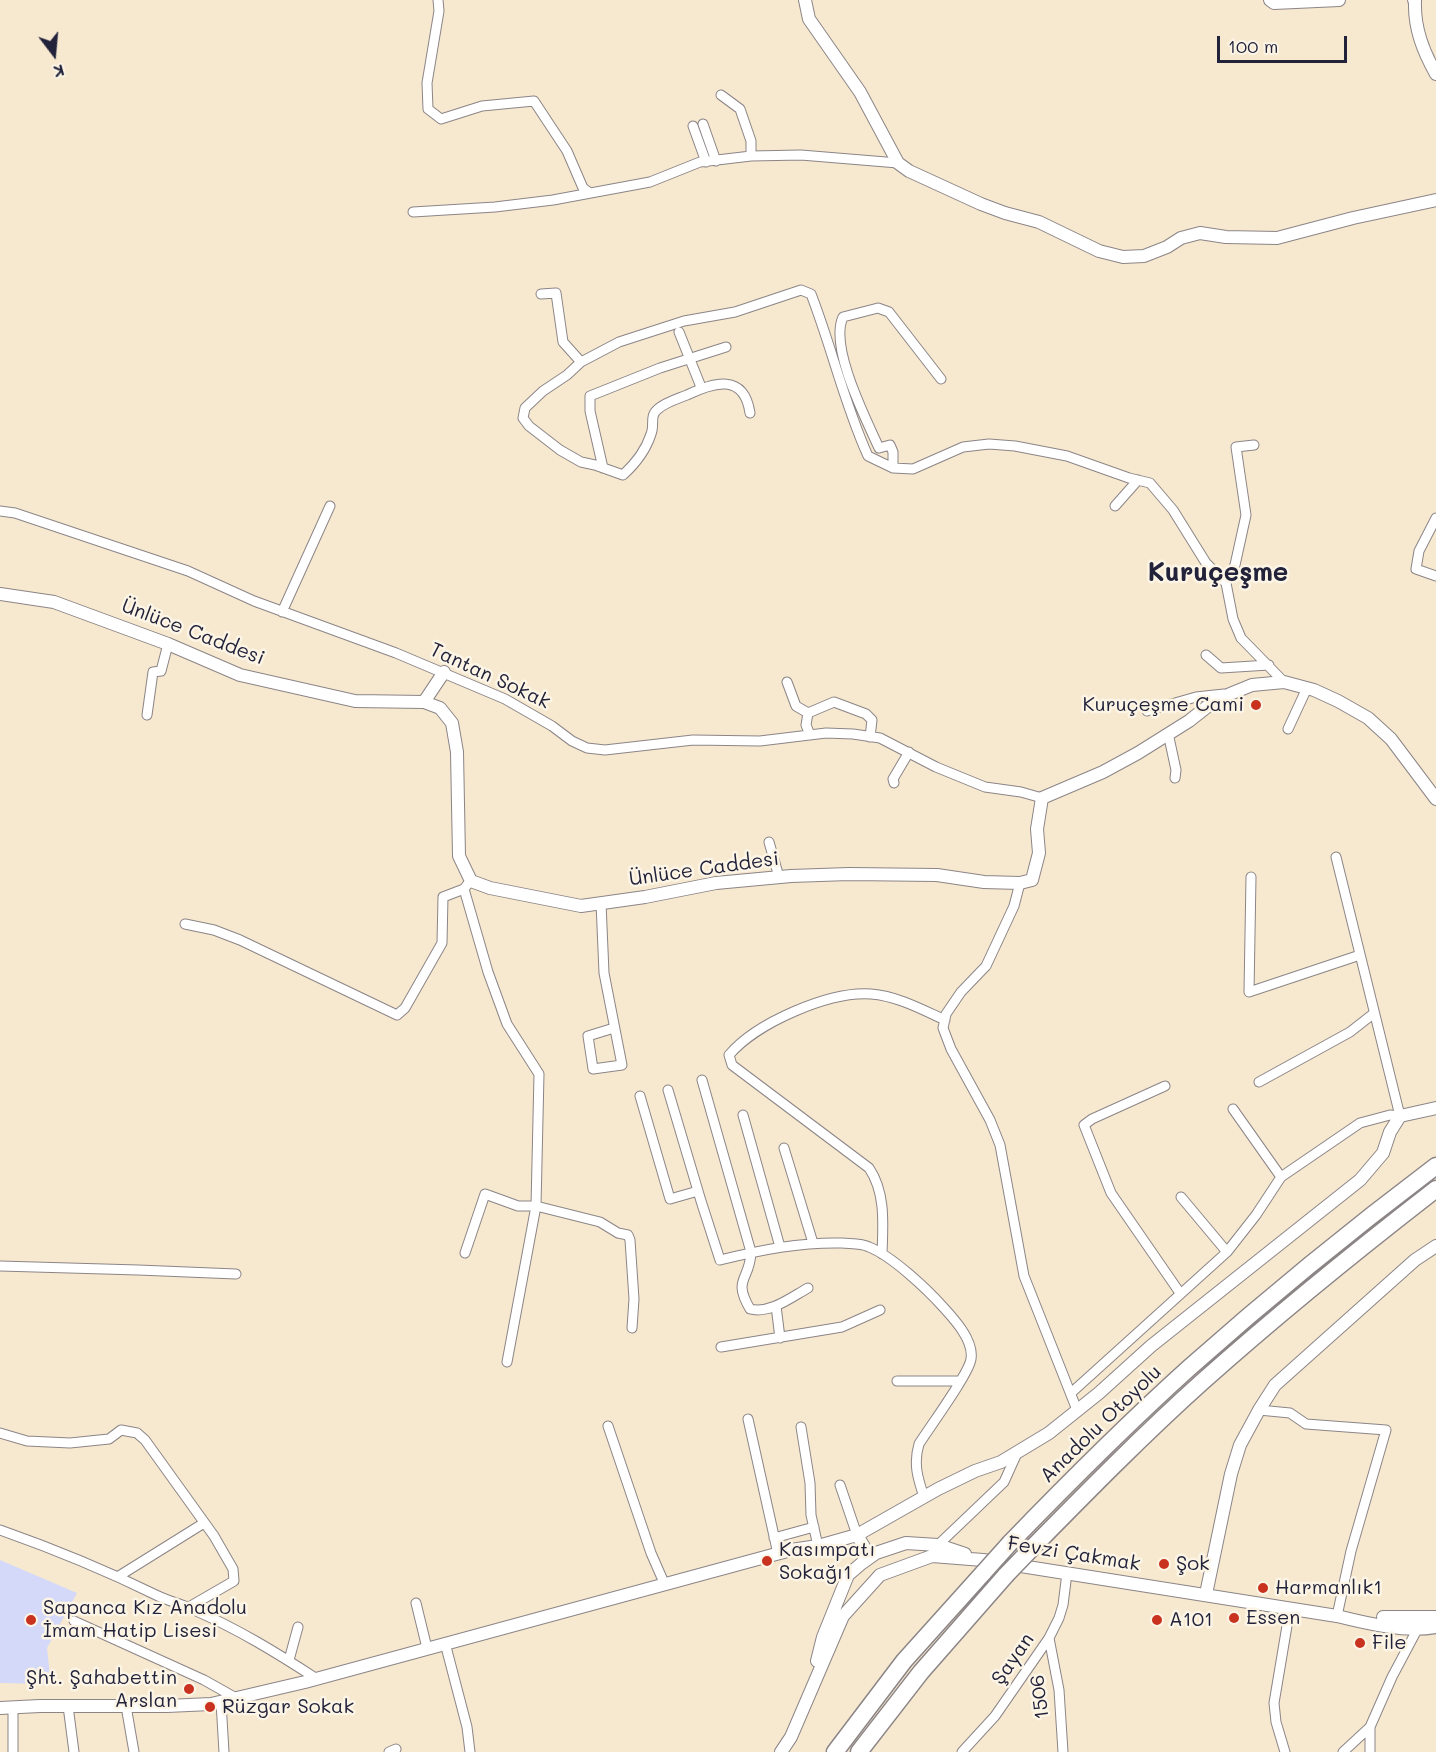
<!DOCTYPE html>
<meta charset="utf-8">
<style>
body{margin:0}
#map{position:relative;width:1436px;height:1752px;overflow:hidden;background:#f7e8d0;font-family:Mali,sans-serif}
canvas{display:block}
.north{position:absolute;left:24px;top:24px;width:60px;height:60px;-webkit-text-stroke:4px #fcf5e5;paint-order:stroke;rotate:164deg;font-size:16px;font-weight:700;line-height:24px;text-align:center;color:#22223b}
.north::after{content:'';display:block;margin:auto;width:21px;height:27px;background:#22223b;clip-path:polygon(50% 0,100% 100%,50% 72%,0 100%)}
.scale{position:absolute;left:1217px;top:36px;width:130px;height:27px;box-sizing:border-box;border:3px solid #22223b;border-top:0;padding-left:8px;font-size:18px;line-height:21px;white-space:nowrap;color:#22223b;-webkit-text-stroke:4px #fcf5e5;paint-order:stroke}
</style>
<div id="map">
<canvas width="1436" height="1752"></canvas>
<div class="north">K</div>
<div class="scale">100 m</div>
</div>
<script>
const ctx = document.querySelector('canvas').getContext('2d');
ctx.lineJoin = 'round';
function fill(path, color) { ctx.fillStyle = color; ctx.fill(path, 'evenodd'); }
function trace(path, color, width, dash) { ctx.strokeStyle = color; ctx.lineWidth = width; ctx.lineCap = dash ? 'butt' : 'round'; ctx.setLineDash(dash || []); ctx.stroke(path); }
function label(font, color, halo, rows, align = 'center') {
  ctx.font = font + ' Mali,sans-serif'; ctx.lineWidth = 5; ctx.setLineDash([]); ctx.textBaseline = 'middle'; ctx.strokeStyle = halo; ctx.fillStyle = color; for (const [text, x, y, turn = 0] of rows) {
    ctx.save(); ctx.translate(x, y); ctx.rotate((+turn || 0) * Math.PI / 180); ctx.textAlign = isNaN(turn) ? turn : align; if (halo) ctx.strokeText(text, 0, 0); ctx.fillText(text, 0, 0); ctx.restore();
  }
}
fill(new Path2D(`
 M 0,1560 L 77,1593 L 47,1648 L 50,1676 L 45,1684 L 0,1683 Z`), '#d4d8f9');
const street = new Path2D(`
 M 438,0 L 439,11 L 427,83 L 428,109 L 441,119 L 482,106 L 534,101 L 567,151 L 583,188 L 590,193
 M 721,95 L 740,109 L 751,141 L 751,156
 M 703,124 L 716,161
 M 693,126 L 706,162
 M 413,212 L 495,207 L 553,200 L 650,182 L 700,162 L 751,156 L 801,155 L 898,163
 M 541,294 L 556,293 L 563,342 L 581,362
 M 679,332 L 701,387
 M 750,413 C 744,373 714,382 687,395 C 677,399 666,402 658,409 C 649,416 655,425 651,434 C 646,450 635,464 623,475 L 595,465 L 581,462 L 560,450 L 529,426 L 523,418 L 525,408 L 543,391 L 567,375 L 581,362 L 619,342 L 684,321 L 735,312 L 801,290 L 811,294 C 832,348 844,403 868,456 L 893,468 L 913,469 L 963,447 L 989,444 L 1015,446 L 1067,456 L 1129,478 L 1150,483 L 1173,510 L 1206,563 L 1226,583 L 1233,619 L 1241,638 L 1284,682
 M 603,468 L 590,411 L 590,396 L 660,368 L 726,347
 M 893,468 L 893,452 L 890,445 L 879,448 C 866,419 829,347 843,317 L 878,308 L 889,312 L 941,379
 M 1115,506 L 1138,480
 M 0,511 L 15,513 L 188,571 L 254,601 L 396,653 L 505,699 L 552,726 L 572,741 L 587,748 L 605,750 L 693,740 L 760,741 L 826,733 L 853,734 L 880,738 L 936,767 L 985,787 L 1021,792 L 1042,798
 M 1436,518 L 1419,551 L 1416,569 L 1436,576
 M 1226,583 L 1235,565 L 1246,515 L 1236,447 L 1254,445
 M 282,612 L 330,506
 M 1206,655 L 1221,668 L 1269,665
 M 787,682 L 796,706 L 808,713 L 834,702 L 866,714 L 872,720 L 870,737
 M 1147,711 L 1196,697 L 1224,694
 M 808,713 L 806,725 L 810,735
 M 147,715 L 153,672 L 161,671 L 168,644
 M 1288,729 L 1307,688
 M 1168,733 L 1176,770 L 1175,778
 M 894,783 L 893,779 L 909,752
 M 769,842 L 779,877
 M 1251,877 L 1249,992 L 1360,955
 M 1020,883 L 1014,906 L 986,966 L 961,992 L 946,1014 L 943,1028 L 951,1049 L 990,1120 L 1000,1145 L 1024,1276 L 1077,1410
 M 464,889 L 488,972 L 507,1024 L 539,1074 L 536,1206 L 507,1362
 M 601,903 L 604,973 L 622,1065 L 593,1069 L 588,1036 L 614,1028
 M 185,924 L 214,930 L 240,940 L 397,1015 L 405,1008 L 442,943 L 443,897 L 464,889 L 467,885
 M 702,1080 L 751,1252 C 750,1281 732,1278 750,1309 C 770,1314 790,1298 808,1288
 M 1259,1082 L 1350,1032 L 1373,1014
 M 1165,1086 L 1092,1119 L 1084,1125 L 1111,1193 L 1180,1293
 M 668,1090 L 701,1201 L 720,1260 C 761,1250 800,1242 842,1243 C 851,1244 861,1243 869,1247 C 892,1256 927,1289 944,1308 C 955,1320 974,1341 971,1359 C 969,1374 929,1428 919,1444 C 913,1464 918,1479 924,1497
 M 640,1096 L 670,1199 L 698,1191
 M 1233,1109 L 1281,1177
 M 743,1115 L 780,1247
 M 784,1148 L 813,1243
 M 1181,1197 L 1227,1252
 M 465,1253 L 485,1194 L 518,1206 L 536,1206 L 600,1222 L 618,1233 L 628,1235 L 630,1240 L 634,1299 L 632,1328
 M 882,1254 C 883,1225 886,1193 869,1168 L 732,1065 L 729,1055 C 756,1023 829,991 871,994 C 897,996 921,1009 945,1020
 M 0,1266 L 138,1270 L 236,1274
 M 776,1306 L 780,1338
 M 721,1347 L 842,1327 L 880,1310
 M 897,1381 L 960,1381
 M 1071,1393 L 1227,1252 L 1256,1215 L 1281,1177 L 1360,1123 L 1390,1115 L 1400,1116 L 1336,857
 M 1259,1410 L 1290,1413 L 1306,1424 L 1386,1430 L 1351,1551 L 1337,1616
 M 748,1419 L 778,1554
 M 608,1426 L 651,1553 L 665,1585
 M 801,1427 L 810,1483 L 811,1515 L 818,1546
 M 0,1433 L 27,1441 L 70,1443 L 109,1439 L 121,1430 L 137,1433 L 145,1440 L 214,1536 L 233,1569 L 234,1581 L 189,1607
 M 840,1485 L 857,1535
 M 0,1530 C 54,1549 105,1570 156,1595 C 168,1601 182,1604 194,1610 C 238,1629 277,1653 317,1679
 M 774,1538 L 814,1527
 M 938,1545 L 1004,1482 L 1018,1451
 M 119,1576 L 204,1523
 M 416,1603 L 427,1648
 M 74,1621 L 204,1680 L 236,1698
 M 1049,1638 L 1059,1690 L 1063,1752
 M 445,1643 L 467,1727 L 470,1752
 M 289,1660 L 298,1627
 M 221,1702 L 224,1752
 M 68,1706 L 74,1752
 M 126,1706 L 134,1752
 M 13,1752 L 13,1707
 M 389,1752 L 396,1749
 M 962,1752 L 995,1716 L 1049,1638 L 1059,1618 L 1063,1605 L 1067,1573
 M 1285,1752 L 1276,1722 L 1274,1703 L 1290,1608
 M 1343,1752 L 1370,1727 L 1392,1677 L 1418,1628
 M 1370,1752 L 1370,1727`);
const secondary = new Path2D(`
 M 805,0 L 809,19 L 860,92 L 898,163 L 909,171 L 981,204 L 1005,213 L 1039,222 L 1099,251 L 1123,257 L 1144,256 L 1167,247 L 1181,238 L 1200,233 L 1226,237 L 1277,238 L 1353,218 L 1436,200
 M 1270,0 L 1274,3 L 1339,0
 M 1414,0 L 1415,1 C 1414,28 1423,51 1436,74
 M 0,594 L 54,602 L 168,644 L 240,675 L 355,701 L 424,702 L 440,708 L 452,723 L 457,752 L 459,856 L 471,881 L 490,888 L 581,906 L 645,897 L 716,883 L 791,876 L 849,874 L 937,875 L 984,882 L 1020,883 L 1032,880 L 1039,853 L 1037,829 L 1042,798 L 1103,772 L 1138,753 L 1189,721 L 1208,706 L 1230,694 L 1252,685 L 1284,682 L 1314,690 L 1338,701 L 1368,718 L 1391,739 L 1436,799
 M 424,702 L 444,672
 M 857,1535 L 870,1557
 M 1206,1594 L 1231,1474 L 1240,1445 L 1259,1410 L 1275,1385 L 1415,1260 L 1436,1246
 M 1383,1617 L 1436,1617
 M 817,1661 L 823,1637 L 848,1575 L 862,1563 L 876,1553 L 906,1543 L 938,1545 L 965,1554
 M 0,1708 L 40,1706 L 167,1706 L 211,1704 L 305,1682 L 791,1550 L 818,1546 L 857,1535 L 938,1489 L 975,1471 L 1001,1462 L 1049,1433 L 1099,1393 L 1151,1346 L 1360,1180 L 1383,1153 L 1390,1132 L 1400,1116 L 1436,1108
 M 781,1752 L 791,1737 L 843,1616 L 880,1575 L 932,1556 L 983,1560 L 1337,1616 C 1365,1623 1407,1633 1436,1627`);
const highway = new Path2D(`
 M 1010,1543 C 1068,1483 1127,1424 1189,1368 C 1269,1297 1351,1230 1436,1166
 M 1033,1547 C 1088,1491 1143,1435 1202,1382 C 1277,1315 1356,1251 1436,1189
 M 835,1752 L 904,1661 L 984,1572
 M 859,1752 L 921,1672 L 1006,1575`);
trace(street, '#8c8586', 11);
trace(secondary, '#8c8586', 14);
trace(highway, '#8c8586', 19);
trace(street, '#fff', 9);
trace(secondary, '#fff', 12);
trace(highway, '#fff', 16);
const highwayBridge = new Path2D(`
 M 984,1572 L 1010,1543
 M 1006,1575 L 1033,1547`);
trace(highwayBridge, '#8c8586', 19, []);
trace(highwayBridge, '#fff', 16);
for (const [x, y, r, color] of [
 [1256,705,6,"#c8321e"],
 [767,1561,6,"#c8321e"],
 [1164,1564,6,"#c8321e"],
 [1263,1588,6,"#c8321e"],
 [1234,1618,6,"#c8321e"],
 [31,1620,6,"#c8321e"],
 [1157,1620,6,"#c8321e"],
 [1360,1643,6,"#c8321e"],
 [189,1689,6,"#c8321e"],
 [210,1707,6,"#c8321e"]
]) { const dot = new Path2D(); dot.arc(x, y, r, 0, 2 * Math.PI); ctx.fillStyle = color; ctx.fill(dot); trace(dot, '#fcf5e5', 2); }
label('20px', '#22223b', '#fcf5e5', [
 ["Ünlüce Caddesi",193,632,21],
 ["Tantan Sokak",490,676,25],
 ["Ünlüce Caddesi",704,869,-8],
 ["Anadolu Otoyolu",1101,1424,-44],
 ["Fevzi Çakmak",1074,1554,9],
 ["Şayan",1013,1659,-55],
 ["1506",1040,1697,-97]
]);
label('20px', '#22223b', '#fcf5e5', [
 ["Kuruçeşme Cami",1244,705,"right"],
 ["Kasımpatı",779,1550],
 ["Sokağı1",779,1573],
 ["Şok",1176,1564],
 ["Harmanlık1",1275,1588],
 ["Sapanca Kız Anadolu",43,1608],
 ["İmam Hatip Lisesi",43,1631],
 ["Essen",1246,1618],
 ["A101",1169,1620],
 ["File",1372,1643],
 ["Şht. Şahabettin",177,1678,"right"],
 ["Arslan",177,1701,"right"],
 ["Rüzgar Sokak",222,1707]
], 'left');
label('bold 26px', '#22223b', '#fcf5e5', [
 ["Kuruçeşme",1218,573]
]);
</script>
